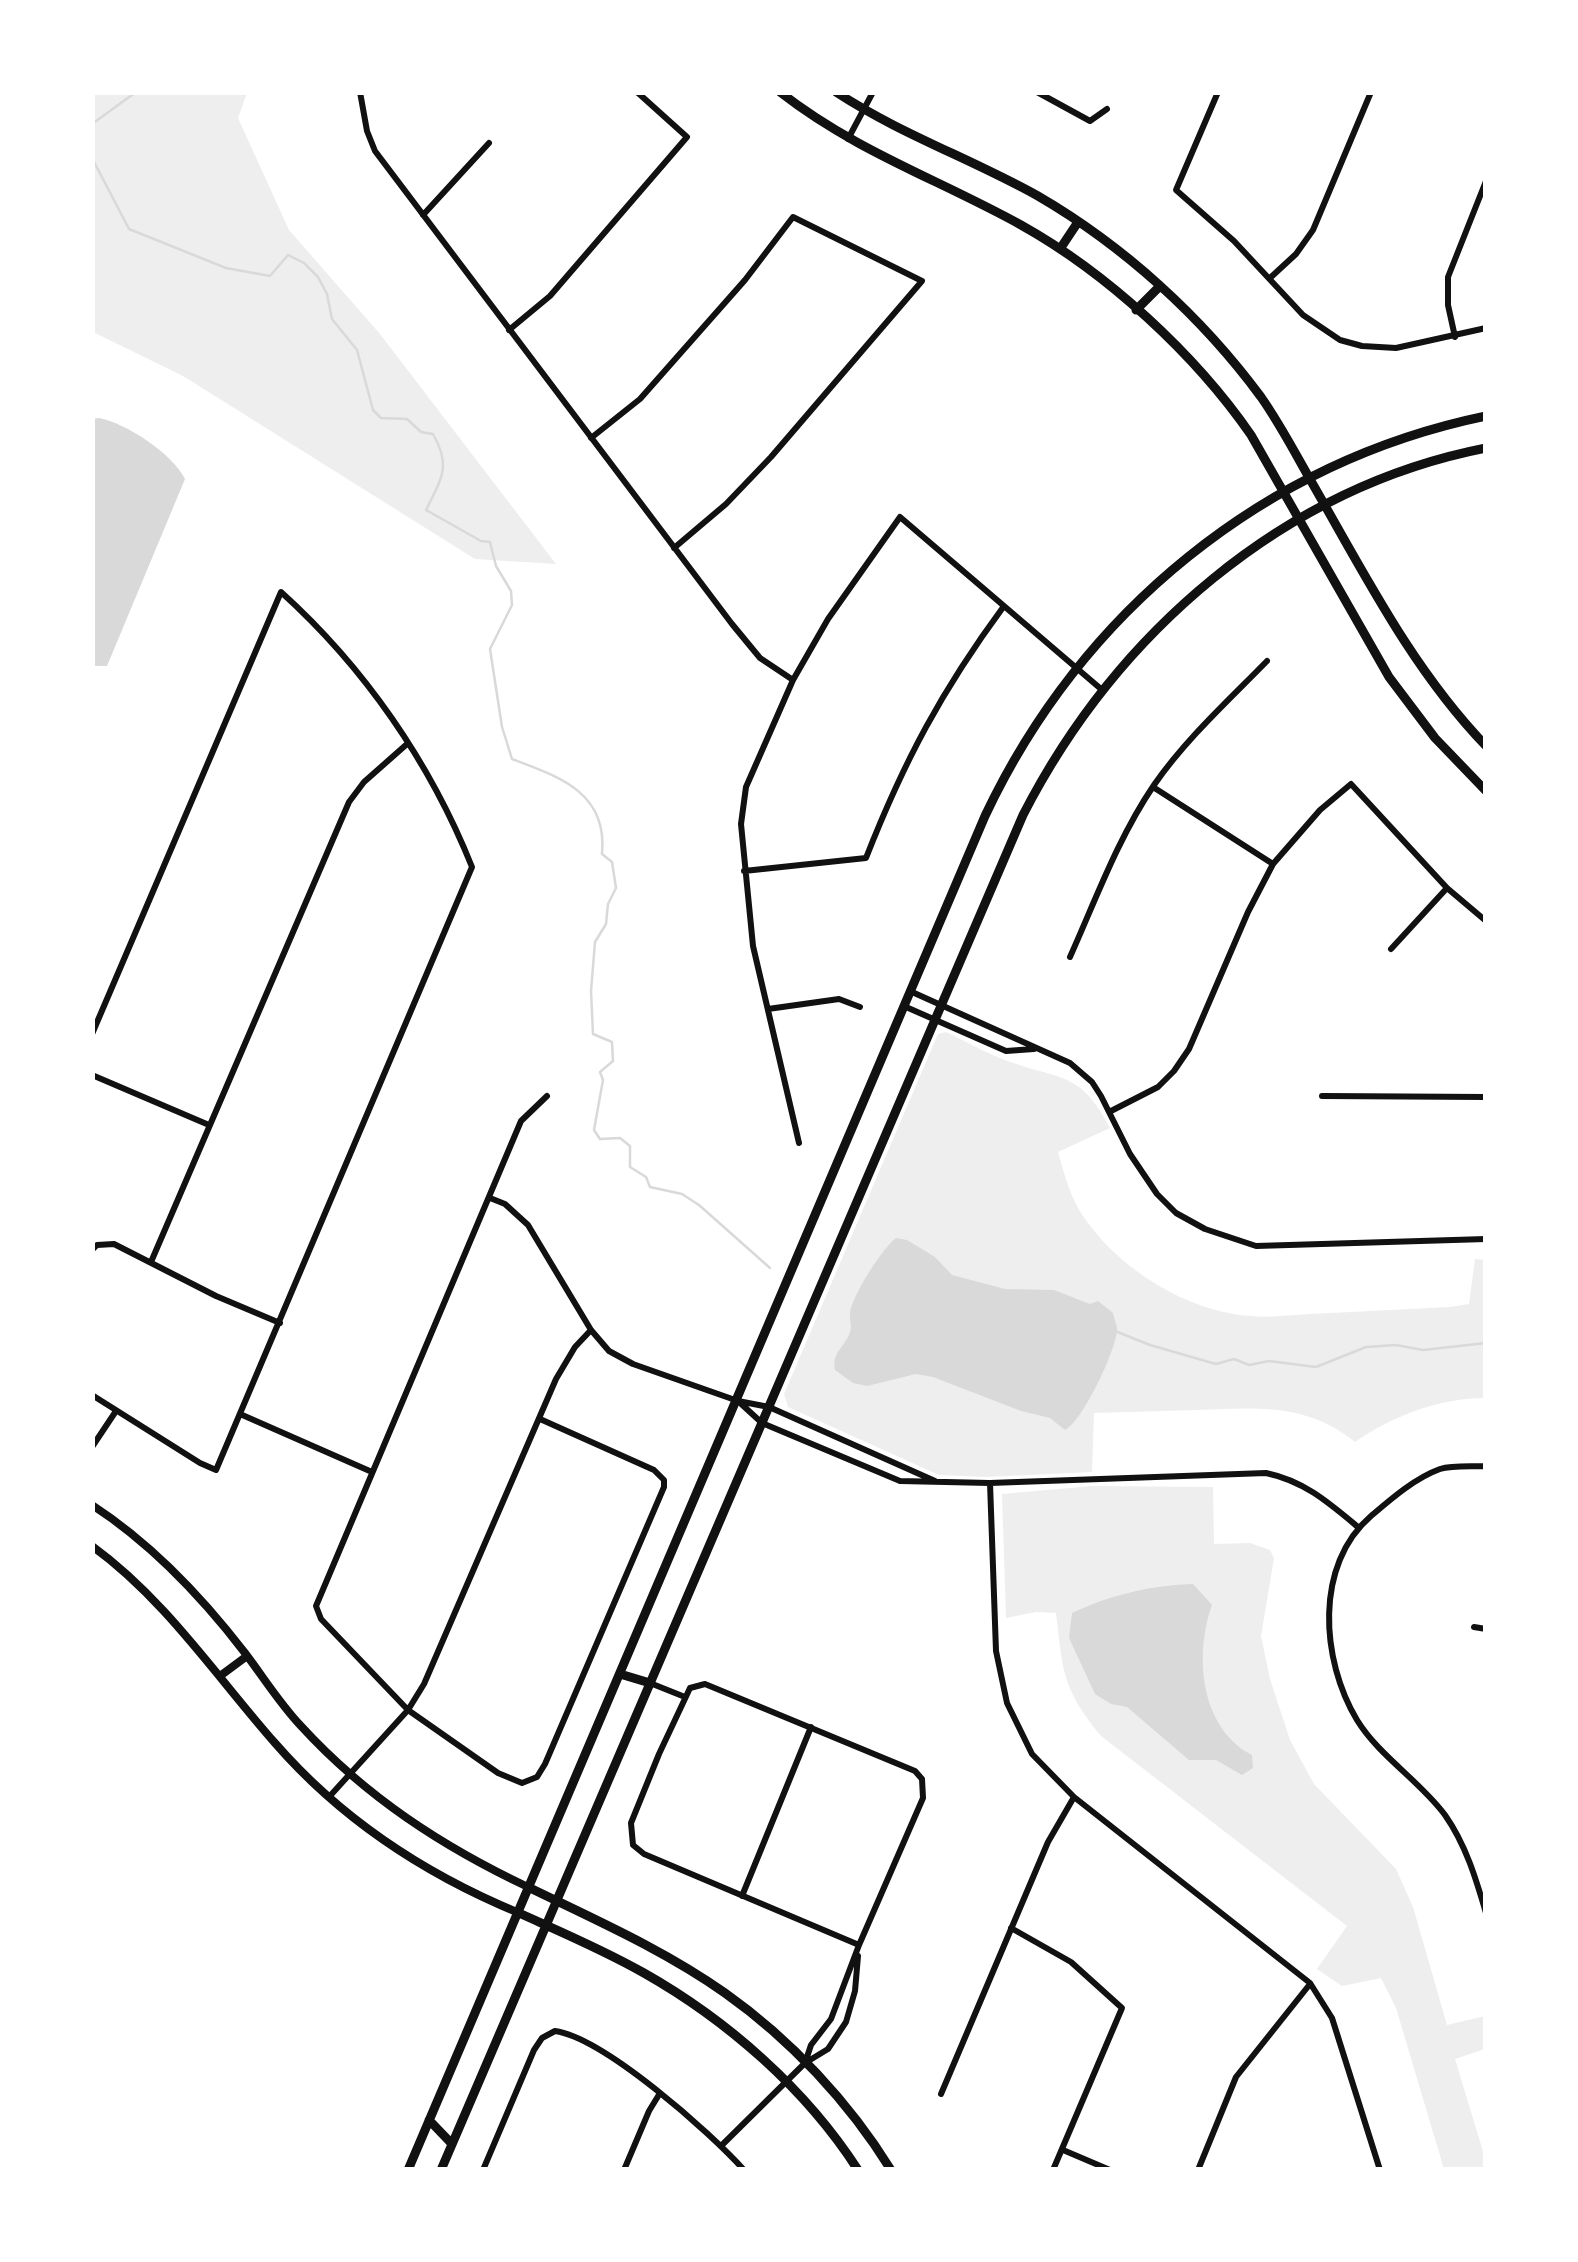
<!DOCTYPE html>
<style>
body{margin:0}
#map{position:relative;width:1578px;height:2262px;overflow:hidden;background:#fff;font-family:Jost,sans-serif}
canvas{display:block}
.frame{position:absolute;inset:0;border:95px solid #fff;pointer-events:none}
</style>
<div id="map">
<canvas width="1578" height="2262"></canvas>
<div class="frame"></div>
</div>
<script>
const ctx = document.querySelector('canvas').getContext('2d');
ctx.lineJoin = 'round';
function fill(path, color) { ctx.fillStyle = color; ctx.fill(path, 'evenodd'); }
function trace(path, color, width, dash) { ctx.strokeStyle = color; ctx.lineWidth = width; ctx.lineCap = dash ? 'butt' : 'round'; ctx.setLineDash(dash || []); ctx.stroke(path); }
fill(new Path2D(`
 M 92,93 L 247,93 L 238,118 L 289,230 L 380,334 L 556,564 L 475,559 L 183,376 L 93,332 Z
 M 946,1032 C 967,1042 988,1054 1010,1062 C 1062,1080 1081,1072 1110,1128 L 1058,1152 C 1064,1173 1070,1197 1083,1216 C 1119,1269 1186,1311 1250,1316 C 1270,1318 1292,1315 1311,1314 C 1358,1312 1404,1309 1450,1307 L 1469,1304 L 1475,1259 L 1485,1260 L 1485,1398 C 1440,1398 1392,1416 1355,1442 C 1306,1402 1255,1408 1197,1410 C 1163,1411 1129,1412 1094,1413 L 1092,1472 L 986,1477 L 939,1475 L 788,1407 L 784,1394 L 938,1034 Z
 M 1092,1486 L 1213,1487 L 1214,1544 L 1250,1543 L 1270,1550 L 1274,1558 L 1261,1636 L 1270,1679 L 1290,1740 L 1314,1784 L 1396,1869 L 1413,1907 L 1447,2025 L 1485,2016 L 1485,2049 L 1455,2059 L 1485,2158 L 1485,2169 L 1444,2169 L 1396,2008 L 1381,1978 L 1342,1986 L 1317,1969 L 1347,1926 L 1101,1736 C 1062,1688 1063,1672 1056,1613 L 1036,1612 L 1006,1618 L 1002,1494 Z`), '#eee');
fill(new Path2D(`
 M 99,418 C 126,423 173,454 185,479 L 107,666 L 92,666 L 92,419 Z
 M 896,1238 L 907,1240 L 935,1257 L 952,1275 L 1005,1289 L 1054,1290 L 1090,1304 L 1098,1301 L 1113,1313 C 1114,1319 1117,1324 1117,1329 C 1117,1349 1082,1422 1065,1430 L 1050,1418 L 1021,1411 L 933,1377 L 916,1374 L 867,1386 L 853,1383 L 835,1370 C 832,1353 843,1348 849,1335 C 853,1327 849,1320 850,1312 C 854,1293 881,1250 896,1238 Z
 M 1193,1584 L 1212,1605 C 1194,1655 1200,1728 1252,1755 L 1253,1768 L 1242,1775 L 1216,1760 L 1189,1760 L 1127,1707 L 1111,1704 L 1095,1694 L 1069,1638 L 1072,1613 C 1109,1595 1152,1585 1193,1584 Z`), '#d9d9d9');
trace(new Path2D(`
 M 92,124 L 136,92
 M 92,158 L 129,229 L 226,268 L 270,276 L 288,255 L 304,263 L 318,277 L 327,294 L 332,319 L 357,350 L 373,410 L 381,418 L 407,419 L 421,432 L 433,434 C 452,467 441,479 426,510 L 481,541 L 490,542 L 496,566 L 511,591 L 512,605 L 490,649 L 502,727 L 512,759 C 560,777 608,793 602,854 L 612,862 L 616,888 L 608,904 L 606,924 L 595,942 L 591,991 L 593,1034 L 612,1042 L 613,1061 L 600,1072 L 603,1080 L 594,1130 L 600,1139 L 620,1138 L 630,1146 L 630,1167 L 646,1177 L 650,1187 L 682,1194 L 699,1205 L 770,1268
 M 1115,1331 L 1150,1345 L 1216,1364 L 1234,1359 L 1249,1365 L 1269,1361 L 1316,1367 L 1366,1347 L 1396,1345 L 1423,1350 L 1486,1343`), '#d9d9d9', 2.5);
trace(new Path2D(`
 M 360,92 L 367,131 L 375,151 L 732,624 L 760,658 L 793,680
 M 1037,92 L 1090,121 L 1107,109
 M 1218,92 L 1176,190 L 1234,241 L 1303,315 L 1340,340 L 1362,346 L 1396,348 L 1486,328
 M 848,139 L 873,92
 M 423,215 L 489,143
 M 1270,278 L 1296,254 L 1313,230 L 1371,92
 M 509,330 L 550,296 L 687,137 L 637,92
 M 1455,337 L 1448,305 L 1448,277 L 1486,181
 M 591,438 L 640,399 L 745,280 L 793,217 L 922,281 L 771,457 L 726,504 L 674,548
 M 1153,787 L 1273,864
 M 744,871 L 866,858 C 904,761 942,690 1004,606
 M 1391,949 L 1447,888
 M 1070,957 C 1096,899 1118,838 1154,785 C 1186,739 1228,701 1267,661
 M 912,992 L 1070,1063 L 1092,1082 L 1101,1096 L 1130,1154 L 1157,1194 L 1176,1213 L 1205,1229 L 1256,1246 L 1486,1239
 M 906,1007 L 1006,1051 L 1034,1049
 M 768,1009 L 839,999 L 860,1007
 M 92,1034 L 281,592 C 364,667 430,762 472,867 L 216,1470 L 200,1463 L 92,1395
 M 92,1075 L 209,1125
 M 1322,1096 L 1486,1097
 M 1111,1111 L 1158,1087 L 1174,1071 L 1189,1049 L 1248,912 L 1273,864 L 1320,810 L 1351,784 L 1447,888 L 1486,921
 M 799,1143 L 753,946 L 741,824 L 746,787 L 793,680 L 828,619 L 900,517 L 1101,689
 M 490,1198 L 505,1204 L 528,1225 L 591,1330 L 609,1351 L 633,1364 L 738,1401 L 769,1407 L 935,1481
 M 92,1250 L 97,1245 L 114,1244 L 216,1296 L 280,1323
 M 151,1262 L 349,802 L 364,782 L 407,744
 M 738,1401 L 762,1423 L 900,1481 L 990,1483 L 1266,1473 C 1304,1481 1328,1502 1358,1527
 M 240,1414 L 372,1472
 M 540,1419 L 654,1470 L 664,1480 L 664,1487 L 545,1764 L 537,1777 L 522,1783 L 498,1773 L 408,1710 L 321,1619 L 316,1606 L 521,1121 L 547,1096
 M 92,1447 L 116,1411
 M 1486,1466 C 1472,1467 1453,1465 1440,1469 C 1415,1478 1391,1499 1371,1516 C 1314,1565 1321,1660 1357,1720 C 1379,1756 1420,1781 1445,1815 C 1466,1845 1476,1879 1486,1913
 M 990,1483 L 996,1651 L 1007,1703 L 1032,1754 L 1074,1797 L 1310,1983 L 1332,2018 L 1380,2170
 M 1474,1627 L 1486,1629
 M 650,1683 L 685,1697
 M 329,1797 L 408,1710 L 424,1684 L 556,1379 L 575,1347 L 591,1330
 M 742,1896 L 811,1727
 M 1011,1928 L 1071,1962 L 1122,2008 L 1053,2170
 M 805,2063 L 811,2045 L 831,2019 L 859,1945 L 923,1798 L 922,1779 L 915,1771 L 705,1684 L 690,1688 L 659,1754 L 631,1823 L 633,1845 L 644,1854 L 859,1945
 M 941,2094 L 1048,1842 L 1074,1797
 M 722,2145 L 805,2063 L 828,2049 L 846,2022 L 855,1991 L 858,1956
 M 1063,2150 L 1110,2170
 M 483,2170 L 534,2050 L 542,2038 L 555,2031 C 604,2038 710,2132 744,2170
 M 624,2170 L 649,2111 L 660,2093
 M 1198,2170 L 1236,2077 L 1310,1984`), '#111', 6);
trace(new Path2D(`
 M 92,1505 C 152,1544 202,1597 245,1653 C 264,1678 280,1704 301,1726 C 366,1797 443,1847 530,1888
 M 92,1546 C 165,1599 216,1676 275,1743 C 341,1819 427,1875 519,1913
 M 220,1676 L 247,1656`), '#111', 8);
trace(new Path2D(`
 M 780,92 C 857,152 938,179 1021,225 C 1107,273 1195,354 1251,435 L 1389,677 L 1435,738 L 1486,791
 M 836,92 C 900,134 972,159 1038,196 C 1124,246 1202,317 1261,397 C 1280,424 1295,453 1311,481 C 1364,573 1412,669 1486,746
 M 1060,249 L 1078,222
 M 1136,310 L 1160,286
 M 620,1674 L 650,1683
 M 530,1888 C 596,1920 664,1950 725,1993 C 790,2039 849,2102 891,2170
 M 519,1913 C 561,1932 604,1950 644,1973 C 727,2020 806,2089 858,2170
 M 429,2120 L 452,2144
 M 408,2170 L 985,816 C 1081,612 1264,462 1486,416
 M 441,2170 L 1023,815 C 1116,634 1282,488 1486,448`), '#111', 9);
</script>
